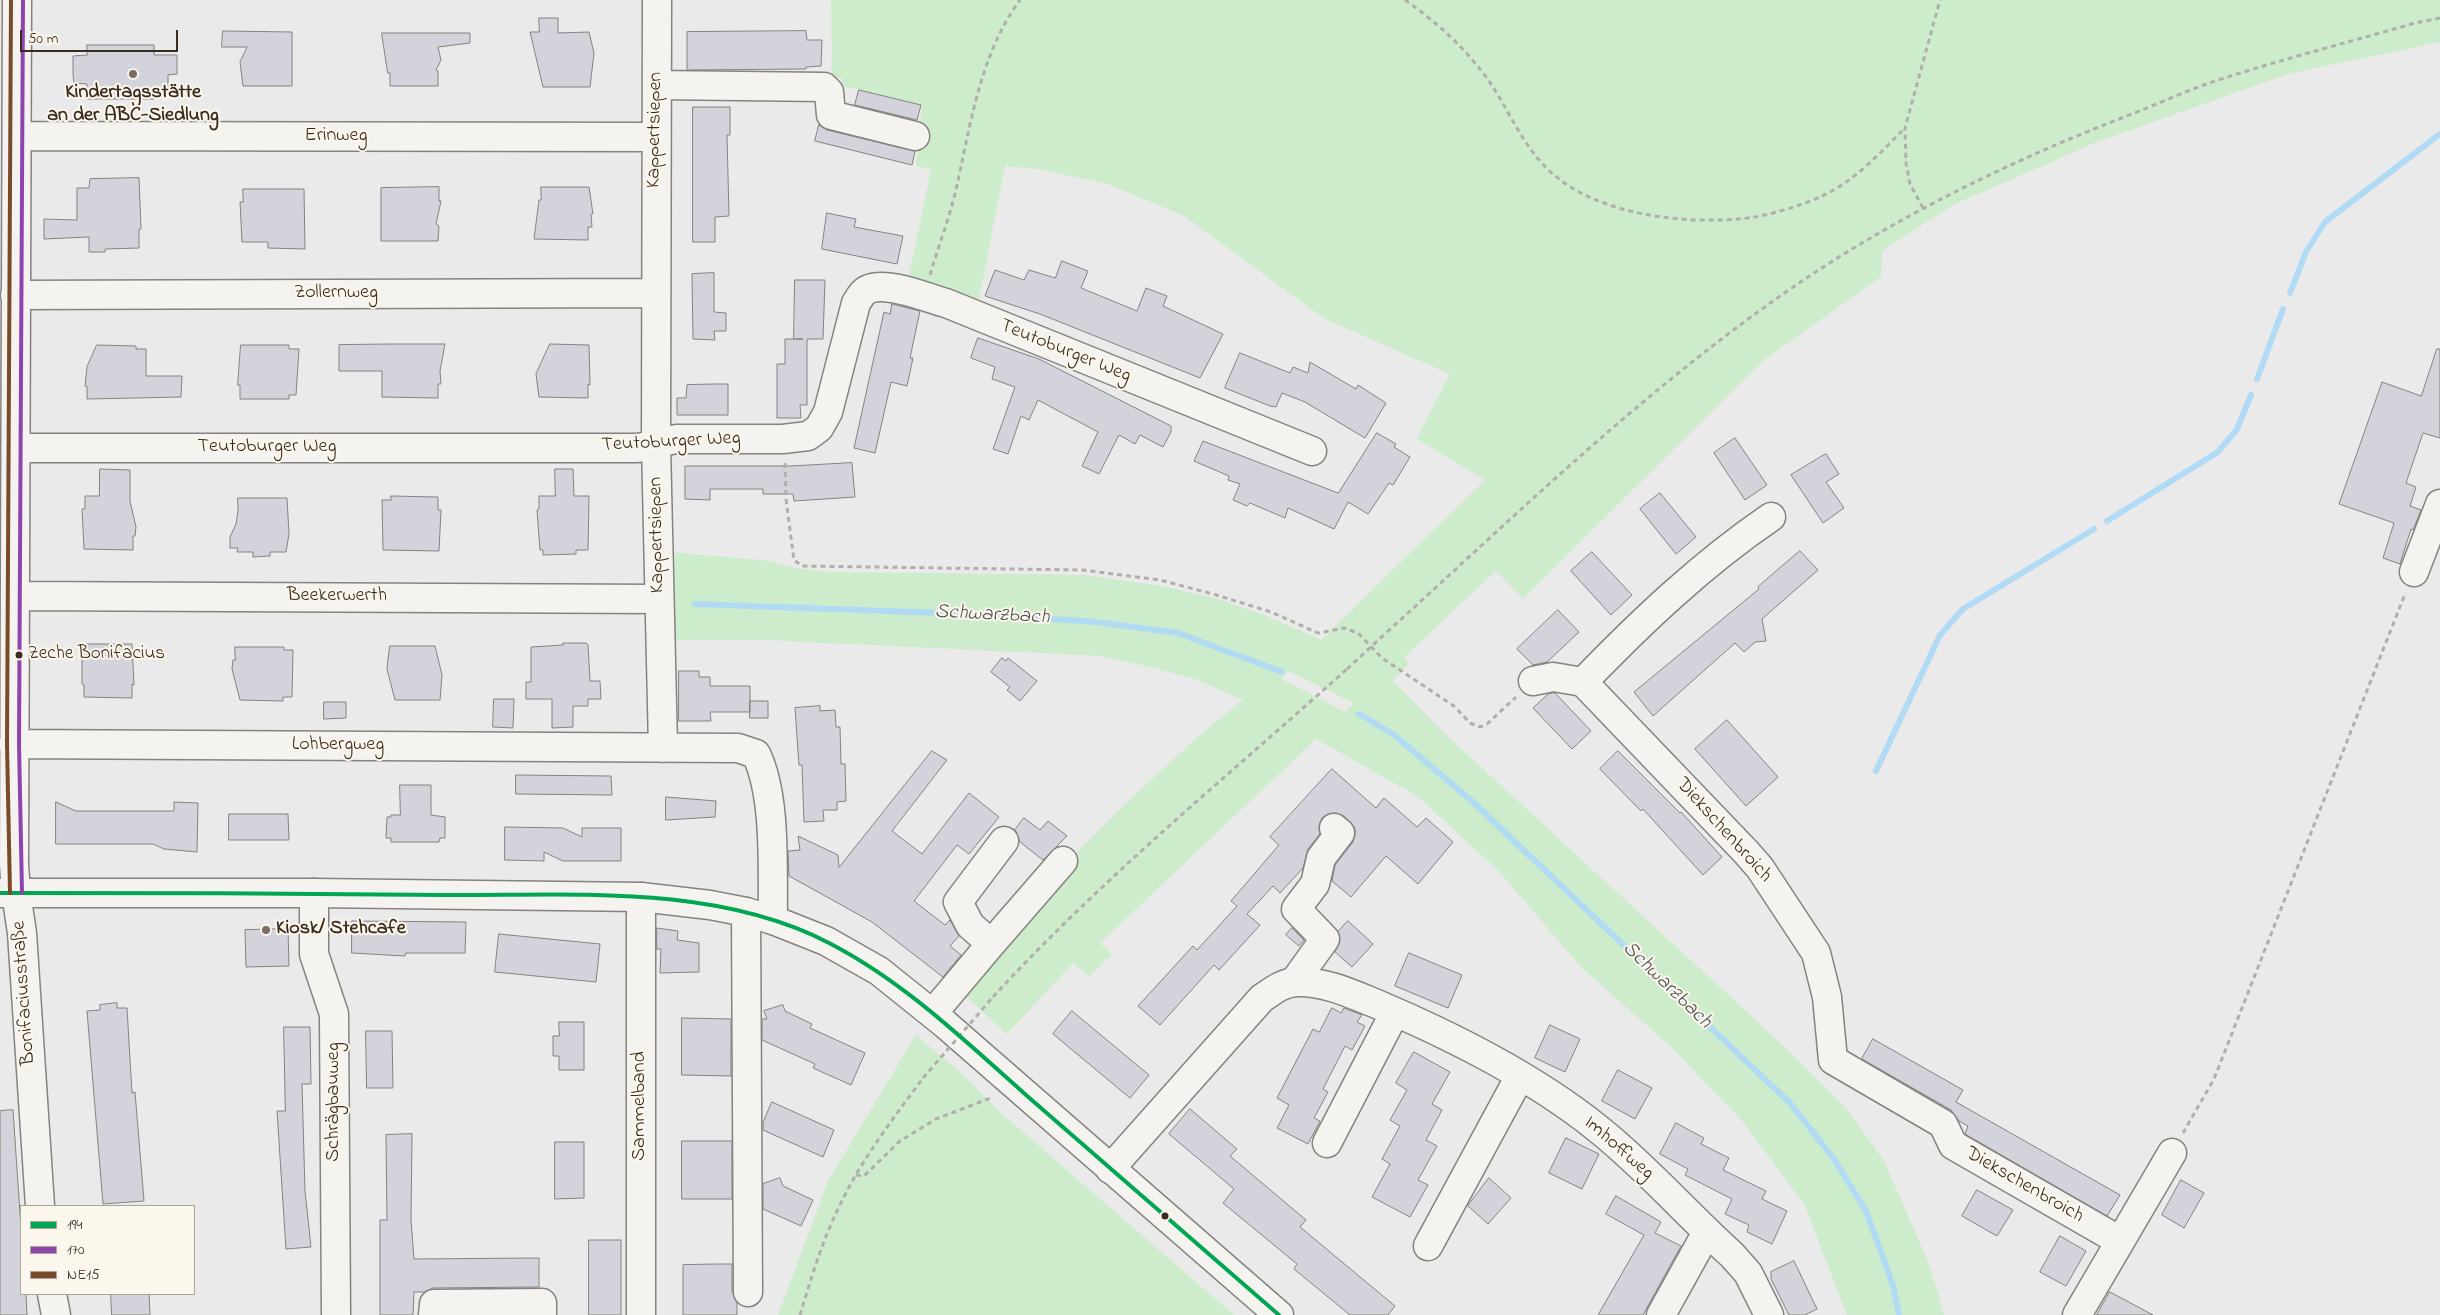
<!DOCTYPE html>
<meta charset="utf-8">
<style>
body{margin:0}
#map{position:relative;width:2440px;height:1315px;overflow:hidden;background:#ebeaea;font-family:"Indie Flower",sans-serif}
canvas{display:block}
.legend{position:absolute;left:20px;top:1205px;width:175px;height:90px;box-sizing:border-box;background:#fbf7ec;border:1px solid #aea59a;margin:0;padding:6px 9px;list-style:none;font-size:15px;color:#3b2a1e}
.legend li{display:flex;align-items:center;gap:10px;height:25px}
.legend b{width:25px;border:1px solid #aea59a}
.scale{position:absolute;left:20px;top:30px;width:158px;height:22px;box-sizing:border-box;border:2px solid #3b2a1e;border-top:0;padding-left:6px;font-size:15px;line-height:18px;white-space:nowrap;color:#3b2a1e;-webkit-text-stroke:4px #fbf7ec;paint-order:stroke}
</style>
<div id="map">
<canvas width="2440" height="1315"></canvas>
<ul class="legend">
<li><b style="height:6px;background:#00a651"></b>194</li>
<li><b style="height:6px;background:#8e44ad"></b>170</li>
<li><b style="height:6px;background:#7a4b2a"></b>NE15</li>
</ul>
<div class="scale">50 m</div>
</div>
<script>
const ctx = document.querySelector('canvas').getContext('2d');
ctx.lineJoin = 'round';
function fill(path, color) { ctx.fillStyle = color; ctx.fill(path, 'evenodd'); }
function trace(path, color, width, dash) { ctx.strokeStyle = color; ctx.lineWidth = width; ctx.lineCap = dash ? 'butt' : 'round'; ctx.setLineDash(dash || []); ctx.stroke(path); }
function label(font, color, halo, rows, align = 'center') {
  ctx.font = font + ' "Indie Flower",sans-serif'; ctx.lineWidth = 4; ctx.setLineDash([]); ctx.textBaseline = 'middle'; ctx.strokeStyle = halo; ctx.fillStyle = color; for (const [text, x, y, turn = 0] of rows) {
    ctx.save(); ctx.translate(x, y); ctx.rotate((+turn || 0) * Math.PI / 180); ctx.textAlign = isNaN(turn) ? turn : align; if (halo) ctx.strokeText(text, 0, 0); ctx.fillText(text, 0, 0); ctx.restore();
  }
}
fill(new Path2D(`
 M 831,0 L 2440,0 L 2440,42 L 2288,74 L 2097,142 L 1953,205 L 1882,251 L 1881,277 L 1764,360 L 1523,599 L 1496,571 L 1404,657 L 1409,663 L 1393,681 L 1444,733 L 1773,1036 L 1846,1108 L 1884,1161 L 1929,1264 L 1944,1315 L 1847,1315 L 1805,1206 L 1743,1122 L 1672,1048 L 1580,966 L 1497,869 L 1417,796 L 1316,739 L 1100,943 L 1112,955 L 1089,977 L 1073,963 L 1007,1034 L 957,988 L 1072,857 L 1121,808 L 1196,738 L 1243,700 L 1198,680 L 1150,667 L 1101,656 L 765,640 L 669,640 L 669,552 L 770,561 L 795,568 L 832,572 L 1083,575 L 1156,585 L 1212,597 L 1267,616 L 1321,640 L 1485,480 L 1417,439 L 1450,374 L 1325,319 L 1184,216 L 1108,184 L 1037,169 L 1005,166 L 978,305 L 908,281 L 931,170 L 916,165 L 922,105 L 842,86 L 842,78 L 832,78 ZM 1288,671 L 1353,703 L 1353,704 L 1345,712 L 1281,679 Z
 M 916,1035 L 968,1079 L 1001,1113 L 1234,1315 L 778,1315 L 828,1181 Z`), '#cdeccb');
trace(new Path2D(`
 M 2290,293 L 2306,252 L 2325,222 L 2440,134
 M 2257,379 L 2283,309
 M 2107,521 L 2218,452 L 2237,429 L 2251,395
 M 695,604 L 997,615 L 1096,622 L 1178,633 L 1282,672
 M 1359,714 L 1393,734 L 1473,802 L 1790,1103 L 1834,1159 L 1866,1211 L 1893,1285 L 1899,1315
 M 1876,771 L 1940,635 L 1963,609 L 2094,529`), '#b1daf4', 6);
const building = new Path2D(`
 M 539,18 L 558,18 L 558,33 L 589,32 L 594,53 L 590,87 L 543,87 L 530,32 L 539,32 Z
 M 223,31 L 292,32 L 292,86 L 243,86 L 240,62 L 247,47 L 222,47 Z
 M 806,31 L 807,40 L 822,40 L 821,66 L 806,67 L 806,69 L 687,70 L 687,32 Z
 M 382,33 L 470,33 L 470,43 L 438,47 L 441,60 L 436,70 L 438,71 L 438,86 L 390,86 L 390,73 L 388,73 Z
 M 87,45 L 154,45 L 154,55 L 177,55 L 177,74 L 168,75 L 168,89 L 154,88 L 154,99 L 87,99 L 87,84 L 74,83 L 73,74 L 73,56 L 87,55 Z
 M 859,90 L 921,105 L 917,120 L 855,105 Z
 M 693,107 L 730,107 L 730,135 L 727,135 L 729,216 L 715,217 L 715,242 L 693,242 Z
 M 819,125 L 827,130 L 915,151 L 912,165 L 815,141 Z
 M 139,178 L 141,229 L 139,229 L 139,248 L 105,249 L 105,252 L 89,252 L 89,237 L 44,239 L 44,219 L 77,220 L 77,188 L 89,188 L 90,179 Z
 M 439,187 L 439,201 L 441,201 L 436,224 L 439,226 L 438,241 L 381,241 L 381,188 Z
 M 541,187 L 589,187 L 593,214 L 591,214 L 592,227 L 588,227 L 588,240 L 534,239 L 539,200 L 541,200 Z
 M 243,189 L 304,189 L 305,249 L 268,248 L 268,242 L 242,242 L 240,202 L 243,202 Z
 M 827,213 L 856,219 L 854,227 L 903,236 L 897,264 L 822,249 Z
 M 1062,261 L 1088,271 L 1081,288 L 1137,311 L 1146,288 L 1167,296 L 1163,306 L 1223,334 L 1200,378 L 1040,314 L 985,296 L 995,270 L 1024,280 L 1029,270 L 1055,278 Z
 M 714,273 L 714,312 L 726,313 L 726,331 L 714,331 L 715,340 L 693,339 L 692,274 Z
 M 795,280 L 825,280 L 823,339 L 807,339 L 807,405 L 800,405 L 801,418 L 777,418 L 777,364 L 785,364 L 785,339 L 803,339 L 794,339 Z
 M 892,304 L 920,311 L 910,358 L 913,358 L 907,386 L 891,382 L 875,453 L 854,448 L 884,312 L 890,314 Z
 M 978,338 L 1039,359 L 1171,426 L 1171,432 L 1163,447 L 1140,435 L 1135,444 L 1119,435 L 1099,474 L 1082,466 L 1098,432 L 1038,400 L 1029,420 L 1021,416 L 1008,454 L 993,449 L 1015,387 L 992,379 L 995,367 L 971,358 Z
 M 390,344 L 445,344 L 440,371 L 441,384 L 438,384 L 438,398 L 382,397 L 382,371 L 339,371 L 339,345 Z
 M 550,344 L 589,345 L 590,385 L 588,384 L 588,398 L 539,397 L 536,374 Z
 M 97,345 L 136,346 L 136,349 L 146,349 L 146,376 L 182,376 L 181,397 L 87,399 L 87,386 L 85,386 L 87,367 Z
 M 241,345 L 289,345 L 289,349 L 299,349 L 296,395 L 289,395 L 289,399 L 240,399 L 240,385 L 238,385 Z
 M 2437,349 L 2440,349 L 2440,438 L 2423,433 L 2406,483 L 2416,487 L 2410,506 L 2421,510 L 2413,530 L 2411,529 L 2400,564 L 2383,558 L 2394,523 L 2339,504 L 2382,382 L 2421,396 Z
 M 1240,353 L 1290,373 L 1293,367 L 1308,373 L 1310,362 L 1356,389 L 1358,385 L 1386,403 L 1365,438 L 1305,402 L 1282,393 L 1276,407 L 1270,406 L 1225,388 Z
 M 715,384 L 728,384 L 728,415 L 677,415 L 677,398 L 686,398 L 687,385 Z
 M 1377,433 L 1396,444 L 1394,447 L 1410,457 L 1393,485 L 1389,483 L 1368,514 L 1348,502 L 1334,529 L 1288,508 L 1285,518 L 1250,503 L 1247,506 L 1233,500 L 1240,484 L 1228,480 L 1229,476 L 1194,461 L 1203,441 L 1338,493 Z
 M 1735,438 L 1767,485 L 1745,500 L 1714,453 Z
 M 1826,454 L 1839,474 L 1826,482 L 1844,508 L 1823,523 L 1791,475 Z
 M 852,463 L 855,497 L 794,501 L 793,494 L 763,494 L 763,489 L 710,489 L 710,500 L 685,499 L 685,466 L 790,466 Z
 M 100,469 L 130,470 L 130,501 L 136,527 L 135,536 L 133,536 L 133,550 L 84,549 L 82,509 L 85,509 L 85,496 L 99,496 Z
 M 555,469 L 573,469 L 574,496 L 589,496 L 588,550 L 576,550 L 576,554 L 543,555 L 543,550 L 540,550 L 537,510 L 539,509 L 539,496 L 555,496 Z
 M 1660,493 L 1696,537 L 1676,554 L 1640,509 Z
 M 391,496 L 438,497 L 438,510 L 441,510 L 439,551 L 383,550 L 382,500 L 391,500 Z
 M 238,498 L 287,498 L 289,534 L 286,552 L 270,552 L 270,556 L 253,557 L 253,552 L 237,552 L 238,548 L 230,548 L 230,537 L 236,524 L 238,511 Z
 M 1800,551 L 1818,570 L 1762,619 L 1766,641 L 1755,642 L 1744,652 L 1735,643 L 1653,716 L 1634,692 L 1759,589 L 1758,587 Z
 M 1592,552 L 1632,595 L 1611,615 L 1571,571 Z
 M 1558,610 L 1579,632 L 1547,662 L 1533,665 L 1517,649 Z
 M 563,643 L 586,643 L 588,645 L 590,681 L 600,681 L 601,699 L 588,699 L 588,706 L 573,706 L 573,727 L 552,728 L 552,699 L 526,699 L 526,682 L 531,682 L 531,647 L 563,645 Z
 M 84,644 L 132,644 L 134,685 L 132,684 L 132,698 L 84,697 L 84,685 L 82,684 L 82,648 L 84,647 Z
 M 390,646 L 435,646 L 442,675 L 440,700 L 395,700 L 387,669 Z
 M 235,647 L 284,647 L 284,650 L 293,650 L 292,697 L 283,697 L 283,701 L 240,700 L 232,669 L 233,660 L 235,660 Z
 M 1002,658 L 1006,661 L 1008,658 L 1037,681 L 1020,701 L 1007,690 L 1010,687 L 991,672 Z
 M 679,671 L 699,671 L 699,677 L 710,677 L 710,686 L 750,686 L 750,712 L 710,712 L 711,721 L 679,721 Z
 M 1555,693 L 1591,731 L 1572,749 L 1533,708 L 1548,694 Z
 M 494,699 L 514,699 L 513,728 L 493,727 Z
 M 750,701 L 768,701 L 768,718 L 750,718 Z
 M 324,702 L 346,702 L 346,718 L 324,719 Z
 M 820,706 L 820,711 L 835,710 L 836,727 L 840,727 L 841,764 L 845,764 L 846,801 L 837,802 L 837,810 L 823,810 L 824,821 L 804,822 L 802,765 L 799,765 L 795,708 Z
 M 1727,720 L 1778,777 L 1746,806 L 1695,749 Z
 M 932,751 L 947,760 L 892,831 L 922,854 L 969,793 L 999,817 L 969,854 L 957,845 L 914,901 L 945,925 L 950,920 L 959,936 L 950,946 L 961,955 L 943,977 L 872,922 L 789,876 L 788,851 L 800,850 L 798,836 L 838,855 L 839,867 Z
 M 1618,751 L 1680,813 L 1681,812 L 1722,857 L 1703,875 L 1643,809 L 1641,811 L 1600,769 Z
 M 1332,769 L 1376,808 L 1384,798 L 1417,827 L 1426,818 L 1453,842 L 1418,884 L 1386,856 L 1351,897 L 1332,881 L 1335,865 L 1353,842 L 1355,835 L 1355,828 L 1344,816 L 1336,813 L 1328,814 L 1322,818 L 1319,826 L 1320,834 L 1308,849 L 1303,868 L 1280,893 L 1273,886 L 1247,914 L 1260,925 L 1219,970 L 1214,965 L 1160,1025 L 1138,1006 L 1193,946 L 1197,950 L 1237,906 L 1231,901 L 1279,845 L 1270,837 Z
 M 516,775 L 611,776 L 612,795 L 516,794 Z
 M 400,785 L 431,785 L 431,815 L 445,817 L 445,838 L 440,838 L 439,842 L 391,842 L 391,838 L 386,838 L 387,817 L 391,817 L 391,815 L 400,815 Z
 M 666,797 L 716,801 L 715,817 L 666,820 Z
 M 56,802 L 76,811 L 174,811 L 174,802 L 198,803 L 197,852 L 164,849 L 153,844 L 56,844 Z
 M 229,814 L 288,814 L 289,840 L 229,840 Z
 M 1024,818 L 1040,830 L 1048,821 L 1067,836 L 1043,860 L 1020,842 L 1015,830 Z
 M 505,827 L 563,828 L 582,837 L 582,828 L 621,828 L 621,861 L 563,861 L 544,852 L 544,861 L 505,860 Z
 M 352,921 L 466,922 L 465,953 L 406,953 L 405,956 L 352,953 Z
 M 1348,921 L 1373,944 L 1352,967 L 1335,952 L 1340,941 L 1338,932 Z
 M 657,928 L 678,931 L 677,940 L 699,943 L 699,972 L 660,973 L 661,949 L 657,949 Z
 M 1292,928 L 1304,940 L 1299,946 L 1286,935 Z
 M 288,929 L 289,966 L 246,967 L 245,930 Z
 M 499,934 L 600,944 L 596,982 L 495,972 Z
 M 1409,953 L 1462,975 L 1448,1008 L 1395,986 Z
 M 117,1003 L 117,1008 L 127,1008 L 132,1093 L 135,1092 L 144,1201 L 103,1204 L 87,1011 L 100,1010 L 100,1005 Z
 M 783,1005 L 785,1011 L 812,1024 L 810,1028 L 865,1053 L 851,1085 L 813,1068 L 815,1064 L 762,1040 L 762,1019 L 767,1019 L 764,1011 Z
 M 1332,1008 L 1341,1013 L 1344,1008 L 1362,1015 L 1357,1022 L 1365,1026 L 1352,1050 L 1345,1046 L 1323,1089 L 1328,1092 L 1314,1118 L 1320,1121 L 1308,1144 L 1277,1128 L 1289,1105 L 1277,1098 L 1313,1029 L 1319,1032 Z
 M 1072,1011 L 1149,1075 L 1130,1098 L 1053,1034 Z
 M 682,1018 L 731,1019 L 731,1076 L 682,1075 Z
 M 559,1022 L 584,1022 L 584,1070 L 559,1070 L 559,1056 L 553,1056 L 553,1036 L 559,1036 Z
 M 1550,1025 L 1580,1039 L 1565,1072 L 1535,1058 Z
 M 284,1027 L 310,1027 L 311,1084 L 302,1084 L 305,1191 L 311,1247 L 286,1249 L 277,1111 L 285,1111 Z
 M 366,1031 L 392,1031 L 393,1088 L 367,1088 Z
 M 1873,1039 L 1963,1090 L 1956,1102 L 2120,1195 L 2107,1216 L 1965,1134 L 1968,1126 L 1959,1121 L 1951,1110 L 1862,1059 Z
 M 1414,1052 L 1450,1072 L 1432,1104 L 1442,1110 L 1426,1140 L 1437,1146 L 1418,1180 L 1428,1185 L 1410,1217 L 1372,1197 L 1390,1164 L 1382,1159 L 1400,1126 L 1390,1120 L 1407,1090 L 1396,1083 Z
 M 1618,1070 L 1652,1088 L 1635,1119 L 1602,1101 Z
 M 772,1102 L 834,1130 L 823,1157 L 763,1130 L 763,1123 Z
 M 1190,1109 L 1237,1149 L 1230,1156 L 1306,1220 L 1300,1227 L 1395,1306 L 1388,1315 L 1350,1315 L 1294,1269 L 1297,1264 L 1223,1203 L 1234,1189 L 1169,1134 Z
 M 13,1110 L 21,1228 L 21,1294 L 26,1294 L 27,1315 L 0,1315 L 0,1111 Z
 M 1676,1123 L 1704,1138 L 1701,1144 L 1729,1158 L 1723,1170 L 1766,1191 L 1762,1199 L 1787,1211 L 1772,1244 L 1747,1232 L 1749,1225 L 1725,1214 L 1732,1199 L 1685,1175 L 1688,1169 L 1660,1154 Z
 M 412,1134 L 411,1220 L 414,1259 L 539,1258 L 539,1287 L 433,1288 L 425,1292 L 414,1292 L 413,1315 L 380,1315 L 380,1220 L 387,1220 L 386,1135 Z
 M 1566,1138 L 1599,1154 L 1582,1189 L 1549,1173 Z
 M 682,1141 L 732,1141 L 732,1199 L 682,1199 Z
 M 555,1142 L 584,1142 L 584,1198 L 555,1199 Z
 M 780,1178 L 783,1186 L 813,1200 L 801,1226 L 763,1209 L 763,1184 Z
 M 1489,1178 L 1511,1198 L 1488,1224 L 1468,1206 Z
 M 2181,1180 L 2204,1193 L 2184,1228 L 2162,1215 Z
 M 1977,1190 L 2013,1210 L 1997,1236 L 1962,1216 Z
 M 1616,1196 L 1661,1222 L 1655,1233 L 1681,1246 L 1643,1315 L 1598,1315 L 1644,1235 L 1606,1214 Z
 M 2060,1236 L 2086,1251 L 2066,1286 L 2040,1272 Z
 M 589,1240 L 621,1240 L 621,1315 L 589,1315 Z
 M 1794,1261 L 1817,1309 L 1805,1315 L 1789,1315 L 1771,1279 L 1771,1272 Z
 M 718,1264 L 732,1264 L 732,1292 L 737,1302 L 737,1315 L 683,1315 L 683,1265 Z
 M 2110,1292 L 2153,1315 L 2097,1315 Z
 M 111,1294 L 149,1294 L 150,1315 L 112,1315 Z`);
fill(building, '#d3d3dc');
trace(building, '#85827f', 1);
const minor = new Path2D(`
 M 17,0 L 14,864 L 16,893 L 22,933 L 40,1206
 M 657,0 L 656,444 L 663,748
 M 657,85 L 824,87 L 829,92 L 831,115 L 915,136
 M 17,136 L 655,137
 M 15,295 L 656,293
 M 16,448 L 638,448 L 676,439 L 783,439 L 808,436 L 819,428 L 828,412 L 856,303 C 860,297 863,291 869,289 C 888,281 927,298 946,303 L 1312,451
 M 1771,517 C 1702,564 1641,622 1583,682 L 1746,852 L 1760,868 L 1816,953 L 1827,997 L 1833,1060 L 1943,1124 L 1953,1145 L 2120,1241
 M 2414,572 L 2440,504
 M 15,596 L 659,599
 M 1533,681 L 1553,677 L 1583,682
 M 13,744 L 738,748 L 756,754 C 777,797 772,871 773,920
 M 314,893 L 314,954 L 334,1014 L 336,1315
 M 641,897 L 641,1315
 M 746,912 L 748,1292
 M 991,944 L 1063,861
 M 1294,982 L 1325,939 L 1296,909 L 1315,884 L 1321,858 L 1340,833 L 1334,828
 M 933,1013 L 991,944 L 970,925 L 958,902 L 1004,841
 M 1327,1143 L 1395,1012
 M 1110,1169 L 1262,998 C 1273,991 1282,983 1296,982 C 1325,981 1352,994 1379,1005 C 1459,1039 1542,1081 1608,1137 C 1652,1174 1690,1217 1732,1255 L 1748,1273 L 1769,1315
 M 1428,1246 L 1520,1076
 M 52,1294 L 56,1315
 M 433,1315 L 434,1304 L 542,1303 L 542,1315
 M 1661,1315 L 1707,1232
 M 2077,1315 L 2172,1153`);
const major = new Path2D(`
 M 0,893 L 314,893 L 641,897 L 710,905 L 746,912 L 773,920 L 826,941 L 879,971 L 945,1024 L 1279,1315`);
trace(minor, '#85827f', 31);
trace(major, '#85827f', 31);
trace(new Path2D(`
 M 1405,0 C 1437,22 1466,49 1489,81 C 1510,112 1524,149 1553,174 C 1601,216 1687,225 1748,218 C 1771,215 1799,206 1820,197 C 1854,182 1880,153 1905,128
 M 1923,208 L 1910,184 L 1906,163 L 1905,128 L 1940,0
 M 930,275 C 938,248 948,221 955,194 C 970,129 979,55 1020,0
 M 785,463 L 786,499 L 794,560 L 802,566 L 1083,570 L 1160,580 L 1213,594 L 1271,612 L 1318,633 L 1344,628 L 1358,633 L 1382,658 L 1454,706 L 1470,723 L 1480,727 L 1487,724 L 1516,697
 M 1387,632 C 1516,515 1642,392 1786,292 C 1894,217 2014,159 2137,112 C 2167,100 2197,86 2228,77 C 2290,57 2353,41 2415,23 L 2440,18
 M 993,997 C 1100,880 1229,775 1347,669
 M 2183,1133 L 2214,1079 L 2405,594
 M 856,1175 L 864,1176 L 900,1141 L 936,1119 L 993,1097
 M 800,1315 C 811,1279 822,1241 839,1207 C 861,1160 892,1120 923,1078`), '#b1aeab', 3, [5, 4]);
trace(minor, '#f4f3f0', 28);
trace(major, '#f4f3f0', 28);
trace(new Path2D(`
 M 1347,669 L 1387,632
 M 923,1078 L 993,997`), '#b1aeab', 3, [5, 4]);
trace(new Path2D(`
 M 0,893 C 148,893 295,893 443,895 C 568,896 714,883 829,943 C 903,981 964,1040 1026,1095 C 1110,1168 1195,1242 1279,1315`), '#00a651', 4);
trace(new Path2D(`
 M 22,893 L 19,744 L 23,0`), '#8e44ad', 4);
trace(new Path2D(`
 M 10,893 L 7,744 L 11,0`), '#7a4b2a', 4);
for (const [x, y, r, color] of [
 [133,74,5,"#796d65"],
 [19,655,4.5,"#3b2a1e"],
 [266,930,5,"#796d65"],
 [1165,1216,4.5,"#3b2a1e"]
]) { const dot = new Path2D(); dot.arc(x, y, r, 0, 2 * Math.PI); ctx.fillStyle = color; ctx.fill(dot); trace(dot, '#fbf7ec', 2); }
label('19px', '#3b2a1e', '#fbf7ec', [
 ["Zeche Bonifacius",28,655]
], 'left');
label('bold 20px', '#3b2a1e', '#fbf7ec', [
 ["Kindertagsstätte",133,94],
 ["an der ABC-Siedlung",133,117],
 ["Kiosk/ Stehcafe",276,930,"left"]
]);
label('20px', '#3b2a1e', '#fbf7ec', [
 ["Kappertsiepen",656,130,-89],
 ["Erinweg",336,137],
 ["Zollernweg",336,294],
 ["Teutoburger Weg",1065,352,22],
 ["Teutoburger Weg",671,443,-3],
 ["Teutoburger Weg",267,448],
 ["Kappertsiepen",658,535,-91],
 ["Beekerwerth",337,597],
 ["Lohbergweg",338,746],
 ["Diekschenbroich",1723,831,48],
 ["Bonifaciusstraße",25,993,-94],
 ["Schrägbauweg",335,1102,-90],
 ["Sammelband",641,1106,-90],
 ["Imhoffweg",1618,1149,41],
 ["Diekschenbroich",2024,1186,30]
]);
label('italic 21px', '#525454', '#fbf7ec', [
 ["Schwarzbach",992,616,3],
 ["Schwarzbach",1666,986,44]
]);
</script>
